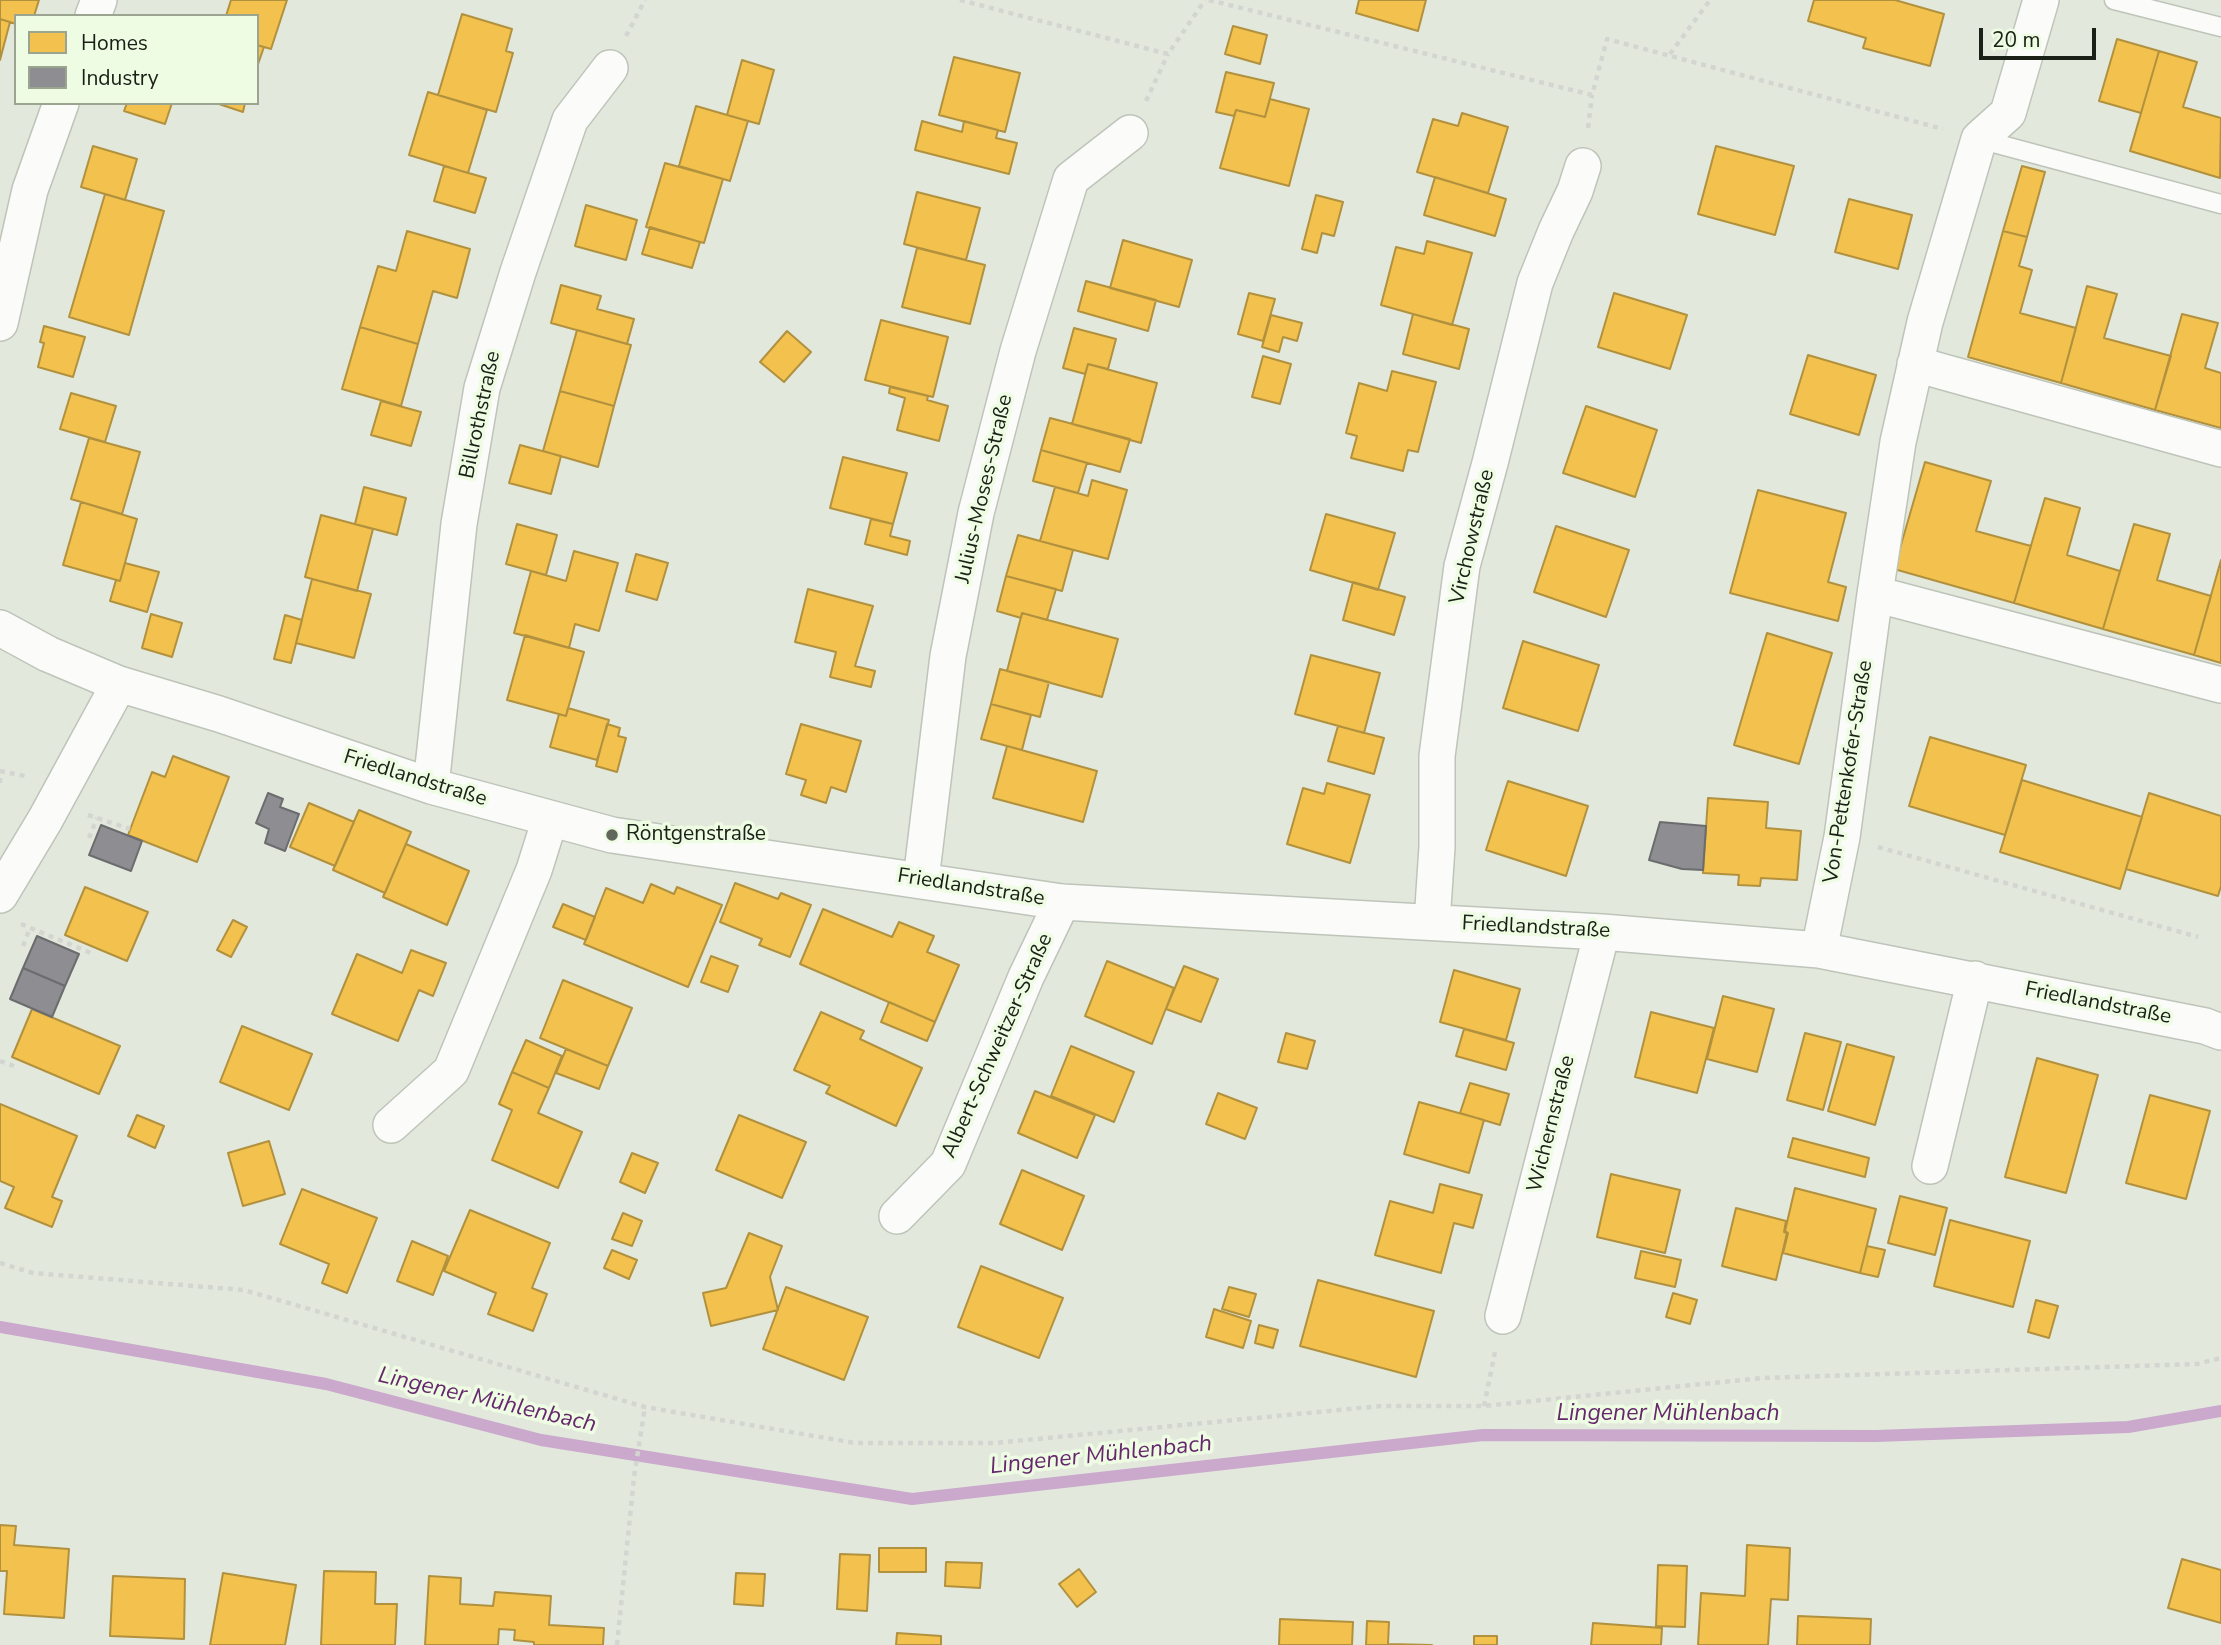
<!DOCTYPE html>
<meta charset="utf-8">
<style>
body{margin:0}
#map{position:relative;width:2221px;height:1645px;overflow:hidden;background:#e2e9dc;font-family:"Nunito Sans",sans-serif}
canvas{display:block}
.legend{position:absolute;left:14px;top:14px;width:245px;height:91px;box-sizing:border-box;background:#eefce3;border:2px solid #9aa491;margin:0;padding:9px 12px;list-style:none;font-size:21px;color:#1b2017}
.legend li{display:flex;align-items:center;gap:14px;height:35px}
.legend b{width:35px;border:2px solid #9aa491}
.scale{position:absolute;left:1979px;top:28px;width:117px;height:32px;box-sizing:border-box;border:4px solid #1b2017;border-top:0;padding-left:9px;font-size:21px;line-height:24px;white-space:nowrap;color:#1b2017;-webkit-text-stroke:5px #eefce3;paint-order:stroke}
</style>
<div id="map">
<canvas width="2221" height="1645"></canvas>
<ul class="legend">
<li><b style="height:19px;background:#f2c14e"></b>Homes</li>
<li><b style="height:19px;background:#8d8d92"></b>Industry</li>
</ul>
<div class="scale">20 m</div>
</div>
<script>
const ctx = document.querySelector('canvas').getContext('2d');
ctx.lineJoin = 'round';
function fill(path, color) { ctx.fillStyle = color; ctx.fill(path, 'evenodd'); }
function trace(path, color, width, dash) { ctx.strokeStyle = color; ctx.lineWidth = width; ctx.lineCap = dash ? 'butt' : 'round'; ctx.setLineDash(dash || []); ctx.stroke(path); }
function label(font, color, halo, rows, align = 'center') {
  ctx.font = font + ' "Nunito Sans",sans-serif'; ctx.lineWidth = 7; ctx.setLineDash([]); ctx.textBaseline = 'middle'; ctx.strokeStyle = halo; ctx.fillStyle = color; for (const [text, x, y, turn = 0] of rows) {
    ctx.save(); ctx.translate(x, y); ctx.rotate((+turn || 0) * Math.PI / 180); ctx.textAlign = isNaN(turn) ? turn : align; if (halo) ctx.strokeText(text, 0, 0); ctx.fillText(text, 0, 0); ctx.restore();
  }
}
const homes = new Path2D(`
 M 0,0 L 39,0 L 34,16 L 16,16 L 16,24 L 0,19 Z
 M 231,0 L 287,0 L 271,49 L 257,45 L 257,16 L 226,16 Z
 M 1359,0 L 1426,0 L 1418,31 L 1356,13 Z
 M 1814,0 L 1895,0 L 1944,14 L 1930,66 L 1863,48 L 1866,38 L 1808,21 Z
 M 462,14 L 512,29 L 506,51 L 513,53 L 496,112 L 438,95 Z
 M 0,19 L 10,22 L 0,60 Z
 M 1233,26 L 1267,35 L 1260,64 L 1225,54 Z
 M 2117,39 L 2159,51 L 2141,113 L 2099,101 Z
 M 257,45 L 264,47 L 257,67 Z
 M 2159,51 L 2197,62 L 2183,107 L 2221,118 L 2220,178 L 2130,151 Z
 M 954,57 L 1020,73 L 1005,132 L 939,115 Z
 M 742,60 L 774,70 L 759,124 L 727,115 Z
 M 1226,72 L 1274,83 L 1265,117 L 1236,110 L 1234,116 L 1216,112 Z
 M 428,92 L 487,110 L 468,173 L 409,155 Z
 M 1270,99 L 1309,109 L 1289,186 L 1220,168 L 1236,110 L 1265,117 Z
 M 127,103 L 172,103 L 165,124 L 124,111 Z
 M 216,103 L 245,103 L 243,112 Z
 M 696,106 L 748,121 L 730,181 L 679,166 Z
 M 1462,113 L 1508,127 L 1488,193 L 1417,172 L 1433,119 L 1458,126 Z
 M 922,121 L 962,132 L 964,121 L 998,130 L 996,138 L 1017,143 L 1009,174 L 915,150 Z
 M 93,146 L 137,159 L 125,200 L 81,187 Z
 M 1716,146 L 1794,166 L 1775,235 L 1698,214 Z
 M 665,163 L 723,179 L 704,243 L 646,227 Z
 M 444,166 L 486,178 L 475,213 L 434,201 Z
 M 2022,166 L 2045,172 L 2027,237 L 2003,231 Z
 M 1435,177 L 1506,199 L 1495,236 L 1424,215 Z
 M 917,192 L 980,208 L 966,260 L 904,244 Z
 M 105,194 L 164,211 L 129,335 L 69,317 Z
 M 1316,195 L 1343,202 L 1334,236 L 1322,233 L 1317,253 L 1302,249 Z
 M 1849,199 L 1912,215 L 1898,269 L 1835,252 Z
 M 586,205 L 637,220 L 626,260 L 575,246 Z
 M 650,227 L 700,242 L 692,268 L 642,254 Z
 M 407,231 L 470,249 L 457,298 L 433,291 L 418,344 L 360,327 L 378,266 L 396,271 Z
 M 2003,231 L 2027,237 L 2019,266 L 2032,270 L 2020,313 L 2076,328 L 2061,383 L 1968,357 Z
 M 1123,240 L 1192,260 L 1179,307 L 1110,288 Z
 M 1427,241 L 1472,253 L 1452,325 L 1381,305 L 1396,247 L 1424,254 Z
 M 917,248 L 985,265 L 970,324 L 902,307 Z
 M 1086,281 L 1156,300 L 1148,331 L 1078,311 Z
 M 561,285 L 601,296 L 597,309 L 634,319 L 627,344 L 551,323 Z
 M 2087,286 L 2117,294 L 2104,338 L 2171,356 L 2155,410 L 2061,383 Z
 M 1249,293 L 1275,299 L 1263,341 L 1238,334 Z
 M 1614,293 L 1687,315 L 1670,369 L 1598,347 Z
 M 1413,314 L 1469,329 L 1459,369 L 1403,354 Z
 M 2182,314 L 2218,323 L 2205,368 L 2221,373 L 2221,428 L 2155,410 Z
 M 1271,315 L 1302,323 L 1297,341 L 1283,337 L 1279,352 L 1262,347 Z
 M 881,320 L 948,337 L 933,397 L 865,380 Z
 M 44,326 L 85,337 L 73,377 L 38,367 L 44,343 L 40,342 Z
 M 360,327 L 418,344 L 401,406 L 342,389 Z
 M 1074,328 L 1116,339 L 1108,369 L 1088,364 L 1085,374 L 1063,368 Z
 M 577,330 L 631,345 L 614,406 L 560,391 Z
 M 787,331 L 811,352 L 784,382 L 760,362 Z
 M 1808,355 L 1876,375 L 1859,435 L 1790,414 Z
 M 1263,356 L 1291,364 L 1280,404 L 1252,397 Z
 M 1088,364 L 1157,383 L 1141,443 L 1072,424 Z
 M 1392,371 L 1436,382 L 1418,452 L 1408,450 L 1403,471 L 1351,458 L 1357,436 L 1346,433 L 1359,383 L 1387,391 Z
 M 890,387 L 928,396 L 927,400 L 948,406 L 939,441 L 897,430 L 905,398 L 889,393 Z
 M 560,391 L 614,406 L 598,467 L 543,451 Z
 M 71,393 L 116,406 L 105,442 L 60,429 Z
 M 381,401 L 421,412 L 411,446 L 371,435 Z
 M 1586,406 L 1657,430 L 1635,497 L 1563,473 Z
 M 1050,418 L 1130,439 L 1120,472 L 1041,450 Z
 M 89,438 L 140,452 L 122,514 L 71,499 Z
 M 520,445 L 561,456 L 551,494 L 509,483 Z
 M 1041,450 L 1087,463 L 1078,493 L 1033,481 Z
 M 843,457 L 907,473 L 893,524 L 830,508 Z
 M 1925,462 L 1991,481 L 1976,531 L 2031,546 L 2014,603 L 1894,569 Z
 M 1092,480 L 1127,490 L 1108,559 L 1040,541 L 1055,487 L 1088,496 Z
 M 364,487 L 406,498 L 397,535 L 355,524 Z
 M 1758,490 L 1846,513 L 1828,582 L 1846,587 L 1838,621 L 1730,593 Z
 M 2045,498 L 2080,508 L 2067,555 L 2120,571 L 2103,629 L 2014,603 Z
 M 81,502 L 137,519 L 120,581 L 63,565 Z
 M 1326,514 L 1395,533 L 1378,590 L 1310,570 Z
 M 321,515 L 373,529 L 357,591 L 305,577 Z
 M 871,519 L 893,524 L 890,536 L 910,541 L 907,555 L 865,544 Z
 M 517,524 L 557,535 L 546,575 L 506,564 Z
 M 2134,524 L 2170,534 L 2157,580 L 2211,596 L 2194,655 L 2103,629 Z
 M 1556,526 L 1629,550 L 1606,617 L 1534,592 Z
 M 1018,535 L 1073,550 L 1062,591 L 1006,576 Z
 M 574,551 L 618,563 L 599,631 L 575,624 L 569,648 L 514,633 L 531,571 L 566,581 Z
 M 636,554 L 668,563 L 657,600 L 626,591 Z
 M 2221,560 L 2221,663 L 2194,655 Z
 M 125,563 L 159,572 L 147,612 L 110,601 L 116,580 L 120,581 Z
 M 1006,576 L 1056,589 L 1047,620 L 1022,613 L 1021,618 L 997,611 Z
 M 312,579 L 371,594 L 354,658 L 296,643 Z
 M 1353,582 L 1405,597 L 1394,635 L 1343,620 Z
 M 808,589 L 873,606 L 855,666 L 875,671 L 871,687 L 830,677 L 836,652 L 795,642 Z
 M 1022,613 L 1118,639 L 1102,697 L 1007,671 Z
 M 151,614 L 182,623 L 172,657 L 142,648 Z
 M 285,615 L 302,620 L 291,663 L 274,659 Z
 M 1767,633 L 1832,653 L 1799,764 L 1734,745 Z
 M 525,635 L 584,652 L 566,716 L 507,700 Z
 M 1523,641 L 1599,665 L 1578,731 L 1503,708 Z
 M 1311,655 L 1380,673 L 1364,733 L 1295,714 Z
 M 1000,669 L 1049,682 L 1040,717 L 991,704 Z
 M 991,704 L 1031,715 L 1022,750 L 981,739 Z
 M 568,708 L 609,720 L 597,760 L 550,747 L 559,714 L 566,716 Z
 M 607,724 L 620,728 L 618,736 L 626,738 L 617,772 L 596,766 Z
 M 801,724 L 861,741 L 846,792 L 831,787 L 826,803 L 801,795 L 806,780 L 786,774 Z
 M 1338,726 L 1384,738 L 1374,774 L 1328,761 Z
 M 1930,737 L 2026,765 L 2005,835 L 1909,806 Z
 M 1007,746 L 1097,771 L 1083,822 L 993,798 Z
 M 173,756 L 229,777 L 197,862 L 128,835 L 152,772 L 165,777 Z
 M 2022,780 L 2142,817 L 2120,889 L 2000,852 Z
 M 1508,781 L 1588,806 L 1566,876 L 1486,850 Z
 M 1327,783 L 1370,795 L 1350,863 L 1287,844 L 1303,788 L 1324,794 Z
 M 2149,793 L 2221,816 L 2221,886 L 2218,896 L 2126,869 Z
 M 1708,798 L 1768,802 L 1766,828 L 1801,831 L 1797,880 L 1761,878 L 1760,886 L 1738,885 L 1739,875 L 1703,873 Z
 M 309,803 L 354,822 L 335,866 L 290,847 Z
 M 359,810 L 411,832 L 385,893 L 333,870 Z
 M 406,844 L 469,871 L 447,925 L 383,897 Z
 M 735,883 L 778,899 L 781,893 L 811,905 L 790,957 L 759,945 L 762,939 L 720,922 Z
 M 651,884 L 674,894 L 677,887 L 722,905 L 688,987 L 584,944 L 606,888 L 643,903 Z
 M 85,887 L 148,912 L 127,961 L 65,935 Z
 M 563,904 L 595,917 L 586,940 L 553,927 Z
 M 823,909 L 892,937 L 899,922 L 934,936 L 927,952 L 959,965 L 935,1022 L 800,964 Z
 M 233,920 L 247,927 L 231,957 L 217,950 Z
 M 411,950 L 446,963 L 433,996 L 419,990 L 398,1041 L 332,1014 L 357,954 L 402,973 Z
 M 711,956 L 738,966 L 728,992 L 701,982 Z
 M 1107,961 L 1174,988 L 1152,1044 L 1085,1016 Z
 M 1184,966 L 1218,979 L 1201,1022 L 1166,1009 Z
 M 1454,970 L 1520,989 L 1506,1040 L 1440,1022 Z
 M 563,980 L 632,1008 L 608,1066 L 540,1038 Z
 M 1723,996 L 1774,1009 L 1757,1072 L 1707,1059 Z
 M 889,1002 L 935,1022 L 927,1041 L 881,1022 Z
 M 32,1009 L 120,1046 L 99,1094 L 12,1057 Z
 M 821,1012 L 864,1031 L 860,1039 L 922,1068 L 896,1126 L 826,1093 L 830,1086 L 794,1070 Z
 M 1651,1012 L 1714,1028 L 1697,1093 L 1635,1077 Z
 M 242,1026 L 312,1054 L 289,1110 L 220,1082 Z
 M 1464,1029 L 1514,1043 L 1506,1070 L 1456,1056 Z
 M 1286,1033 L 1315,1041 L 1307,1069 L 1278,1062 Z
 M 1805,1033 L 1841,1042 L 1823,1110 L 1787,1100 Z
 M 526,1040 L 562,1056 L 549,1088 L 512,1072 Z
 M 1847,1044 L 1894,1057 L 1875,1125 L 1828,1111 Z
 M 1071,1046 L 1134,1072 L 1114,1122 L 1051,1096 Z
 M 566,1049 L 608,1066 L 599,1089 L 556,1073 Z
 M 2037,1058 L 2098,1075 L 2066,1193 L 2005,1177 Z
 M 512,1072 L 549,1088 L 538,1113 L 582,1132 L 558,1188 L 492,1160 L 512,1110 L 499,1104 Z
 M 1470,1083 L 1509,1094 L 1500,1125 L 1460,1113 Z
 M 1035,1091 L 1095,1115 L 1077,1158 L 1018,1133 Z
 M 1218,1093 L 1257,1108 L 1245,1139 L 1206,1124 Z
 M 2150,1095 L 2210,1111 L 2186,1199 L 2126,1183 Z
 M 1419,1102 L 1484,1120 L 1469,1173 L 1404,1154 Z
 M 0,1104 L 77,1136 L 52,1197 L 62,1201 L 52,1227 L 5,1208 L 14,1187 L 0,1181 Z
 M 137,1115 L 164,1126 L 155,1148 L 128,1136 Z
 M 739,1115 L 806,1142 L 782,1198 L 716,1170 Z
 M 1793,1138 L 1869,1158 L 1865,1177 L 1788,1157 Z
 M 269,1141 L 285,1194 L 243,1206 L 228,1153 Z
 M 632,1153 L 658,1163 L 645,1193 L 620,1182 Z
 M 1022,1170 L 1084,1196 L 1062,1250 L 1000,1224 Z
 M 1611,1174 L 1680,1190 L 1665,1253 L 1597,1237 Z
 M 1440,1184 L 1482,1195 L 1473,1228 L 1454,1223 L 1441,1273 L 1375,1255 L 1390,1201 L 1433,1213 Z
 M 1795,1188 L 1876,1209 L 1860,1273 L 1783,1253 L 1788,1233 L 1785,1231 Z
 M 302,1189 L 377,1218 L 347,1293 L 322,1283 L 329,1264 L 280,1244 Z
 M 1900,1196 L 1947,1208 L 1935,1255 L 1888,1243 Z
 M 1736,1208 L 1786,1221 L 1784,1232 L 1787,1233 L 1776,1280 L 1722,1266 Z
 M 470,1210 L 550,1243 L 532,1288 L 547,1294 L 533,1331 L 488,1314 L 496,1293 L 444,1271 Z
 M 623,1213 L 642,1221 L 632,1246 L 612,1239 Z
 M 1950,1220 L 2030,1241 L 2013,1307 L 1934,1286 Z
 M 749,1233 L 782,1246 L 770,1277 L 778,1310 L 711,1326 L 703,1293 L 726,1288 Z
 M 412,1241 L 448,1256 L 433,1295 L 397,1281 Z
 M 1867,1246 L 1885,1250 L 1878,1277 L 1860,1273 Z
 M 612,1250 L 637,1260 L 629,1279 L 604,1268 Z
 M 1641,1251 L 1681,1260 L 1675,1287 L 1635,1278 Z
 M 981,1266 L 1063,1298 L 1039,1358 L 958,1327 Z
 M 1318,1280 L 1434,1311 L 1416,1377 L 1300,1346 Z
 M 786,1287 L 868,1317 L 844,1380 L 763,1349 Z
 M 1229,1287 L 1256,1294 L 1249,1317 L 1222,1309 Z
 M 1673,1293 L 1697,1300 L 1690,1324 L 1666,1317 Z
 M 2036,1300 L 2058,1306 L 2049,1338 L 2028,1332 Z
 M 1214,1309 L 1251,1321 L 1243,1348 L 1206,1337 Z
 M 1259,1325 L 1278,1330 L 1273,1348 L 1255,1343 Z
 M 0,1525 L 16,1526 L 14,1545 L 69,1549 L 64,1618 L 4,1614 L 7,1571 L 0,1571 Z
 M 1747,1545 L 1790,1548 L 1788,1600 L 1771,1599 L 1768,1645 L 1698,1645 L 1701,1593 L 1745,1596 Z
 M 879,1548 L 926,1548 L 926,1572 L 879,1572 Z
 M 840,1554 L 870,1555 L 867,1611 L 837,1609 Z
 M 2182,1559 L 2221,1570 L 2221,1623 L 2168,1608 Z
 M 946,1562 L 982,1563 L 980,1588 L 945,1586 Z
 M 1658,1565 L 1687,1566 L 1685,1627 L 1656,1626 Z
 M 1079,1569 L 1096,1592 L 1077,1607 L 1059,1584 Z
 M 324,1571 L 376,1572 L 375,1604 L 397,1604 L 395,1645 L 321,1645 Z
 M 223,1573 L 296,1585 L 285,1645 L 210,1645 Z
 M 736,1573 L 765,1574 L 763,1606 L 734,1604 Z
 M 113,1576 L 185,1579 L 184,1639 L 110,1636 Z
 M 429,1576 L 461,1578 L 460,1604 L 493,1606 L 495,1592 L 551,1596 L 549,1625 L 604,1628 L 603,1645 L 534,1645 L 534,1642 L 514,1640 L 515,1630 L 499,1629 L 498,1645 L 425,1645 Z
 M 1798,1616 L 1871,1619 L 1870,1645 L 1797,1645 Z
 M 1280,1619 L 1353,1622 L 1352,1645 L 1279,1645 Z
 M 1367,1621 L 1389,1622 L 1388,1644 L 1432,1645 L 1366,1645 Z
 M 1593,1623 L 1662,1628 L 1661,1645 L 1591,1645 Z
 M 897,1633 L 941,1636 L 941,1645 L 896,1645 Z
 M 1474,1636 L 1497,1636 L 1497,1645 L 1474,1645 Z`);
fill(homes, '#f2c14e');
trace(homes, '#b2913e', 2);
const industry = new Path2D(`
 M 268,793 L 283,799 L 280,807 L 299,814 L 285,851 L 265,843 L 269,829 L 256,823 Z
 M 1660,822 L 1706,826 L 1703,870 L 1682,869 L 1649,860 Z
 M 101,825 L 142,841 L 131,871 L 89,855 Z
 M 37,936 L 79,954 L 65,986 L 23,968 Z
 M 23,968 L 65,986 L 52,1017 L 10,999 Z`);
fill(industry, '#8d8d92');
trace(industry, '#6b6c6d', 2);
trace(new Path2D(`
 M 0,1327 L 326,1384 L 541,1440 L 912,1499 L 1483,1435 L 1876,1436 L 2128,1427 L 2221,1411`), '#caa9cc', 12);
const lane = new Path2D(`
 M 2114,0 L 2221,27
 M 1979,139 L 2221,204`);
const street = new Path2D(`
 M 93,16 L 99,0
 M 0,323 L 30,190 L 61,103
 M 1915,364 L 2221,449
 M 1875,594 L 2221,685
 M 0,628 L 48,654 L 119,684 L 219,714 L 431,786 L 612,835 L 1062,902 L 1602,932 L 1819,950 L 2205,1026 L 2221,1032
 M 431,786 L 459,524 L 482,388 L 518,272 L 570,120 L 610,68
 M 921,880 L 948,656 L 976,513 L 1018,351 L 1071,179 L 1130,133
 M 0,895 L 45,820 L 119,684
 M 1432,922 L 1437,847 L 1437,756 L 1462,566 L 1490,463 L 1535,283 L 1556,231 L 1575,191 L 1583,166
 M 1819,950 L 1842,837 L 1875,594 L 1898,442 L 1925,322 L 1979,139 L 2008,113 L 2041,0
 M 391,1125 L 451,1071 L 534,870 L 550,819
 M 1930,1166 L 1975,979
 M 897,1216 L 948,1164 L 1026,977 L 1062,902
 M 1503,1316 L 1602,932`);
trace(lane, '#bec4b9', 21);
trace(street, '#bec4b9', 38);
trace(new Path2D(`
 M 960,0 L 1168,54 L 1205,0
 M 1209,0 L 1592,95 L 1607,39 L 1943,129
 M 626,36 L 645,0
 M 1670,54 L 1710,0
 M 1146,101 L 1168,54
 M 1588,128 L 1592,95
 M 0,771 L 25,776
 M 0,783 L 0,771
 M 88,815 L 130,829
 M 89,838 L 97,818
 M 1878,847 L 2198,937
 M 21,924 L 91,953
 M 23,946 L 30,928
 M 0,1061 L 14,1066
 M 0,1263 L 33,1273 L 244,1290 L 645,1407 L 855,1443 L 995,1443 L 1381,1406 L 1484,1406 L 1762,1378 L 2197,1364 L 2221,1358
 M 1484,1406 L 1495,1352
 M 617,1645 L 634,1477 L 645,1407`), '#d3d5d1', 4.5, [5, 5]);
trace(lane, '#fbfcfa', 18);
trace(street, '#fbfcfa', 35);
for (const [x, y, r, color] of [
 [612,835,7,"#61665c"]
]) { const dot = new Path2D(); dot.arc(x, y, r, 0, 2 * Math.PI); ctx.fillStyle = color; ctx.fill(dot); trace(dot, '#eefce3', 2.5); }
label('21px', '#1b2017', '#eefce3', [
 ["Billrothstraße",481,415,-78],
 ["Julius-Moses-Straße",985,489,-77],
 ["Virchowstraße",1473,537,-77],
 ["Von-Pettenkofer-Straße",1849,772,-81],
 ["Friedlandstraße",415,779,17],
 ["Friedlandstraße",971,888,9],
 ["Friedlandstraße",1536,928,3],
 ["Friedlandstraße",2098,1004,11],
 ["Albert-Schweitzer-Straße",998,1046,-66],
 ["Wichernstraße",1552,1124,-76]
]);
label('21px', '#1b2017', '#eefce3', [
 ["Röntgenstraße",626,835]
], 'left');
label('italic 23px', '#66286d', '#eefce3', [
 ["Lingener Mühlenbach",487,1401,13],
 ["Lingener Mühlenbach",1668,1414],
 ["Lingener Mühlenbach",1101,1456,-6]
]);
</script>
